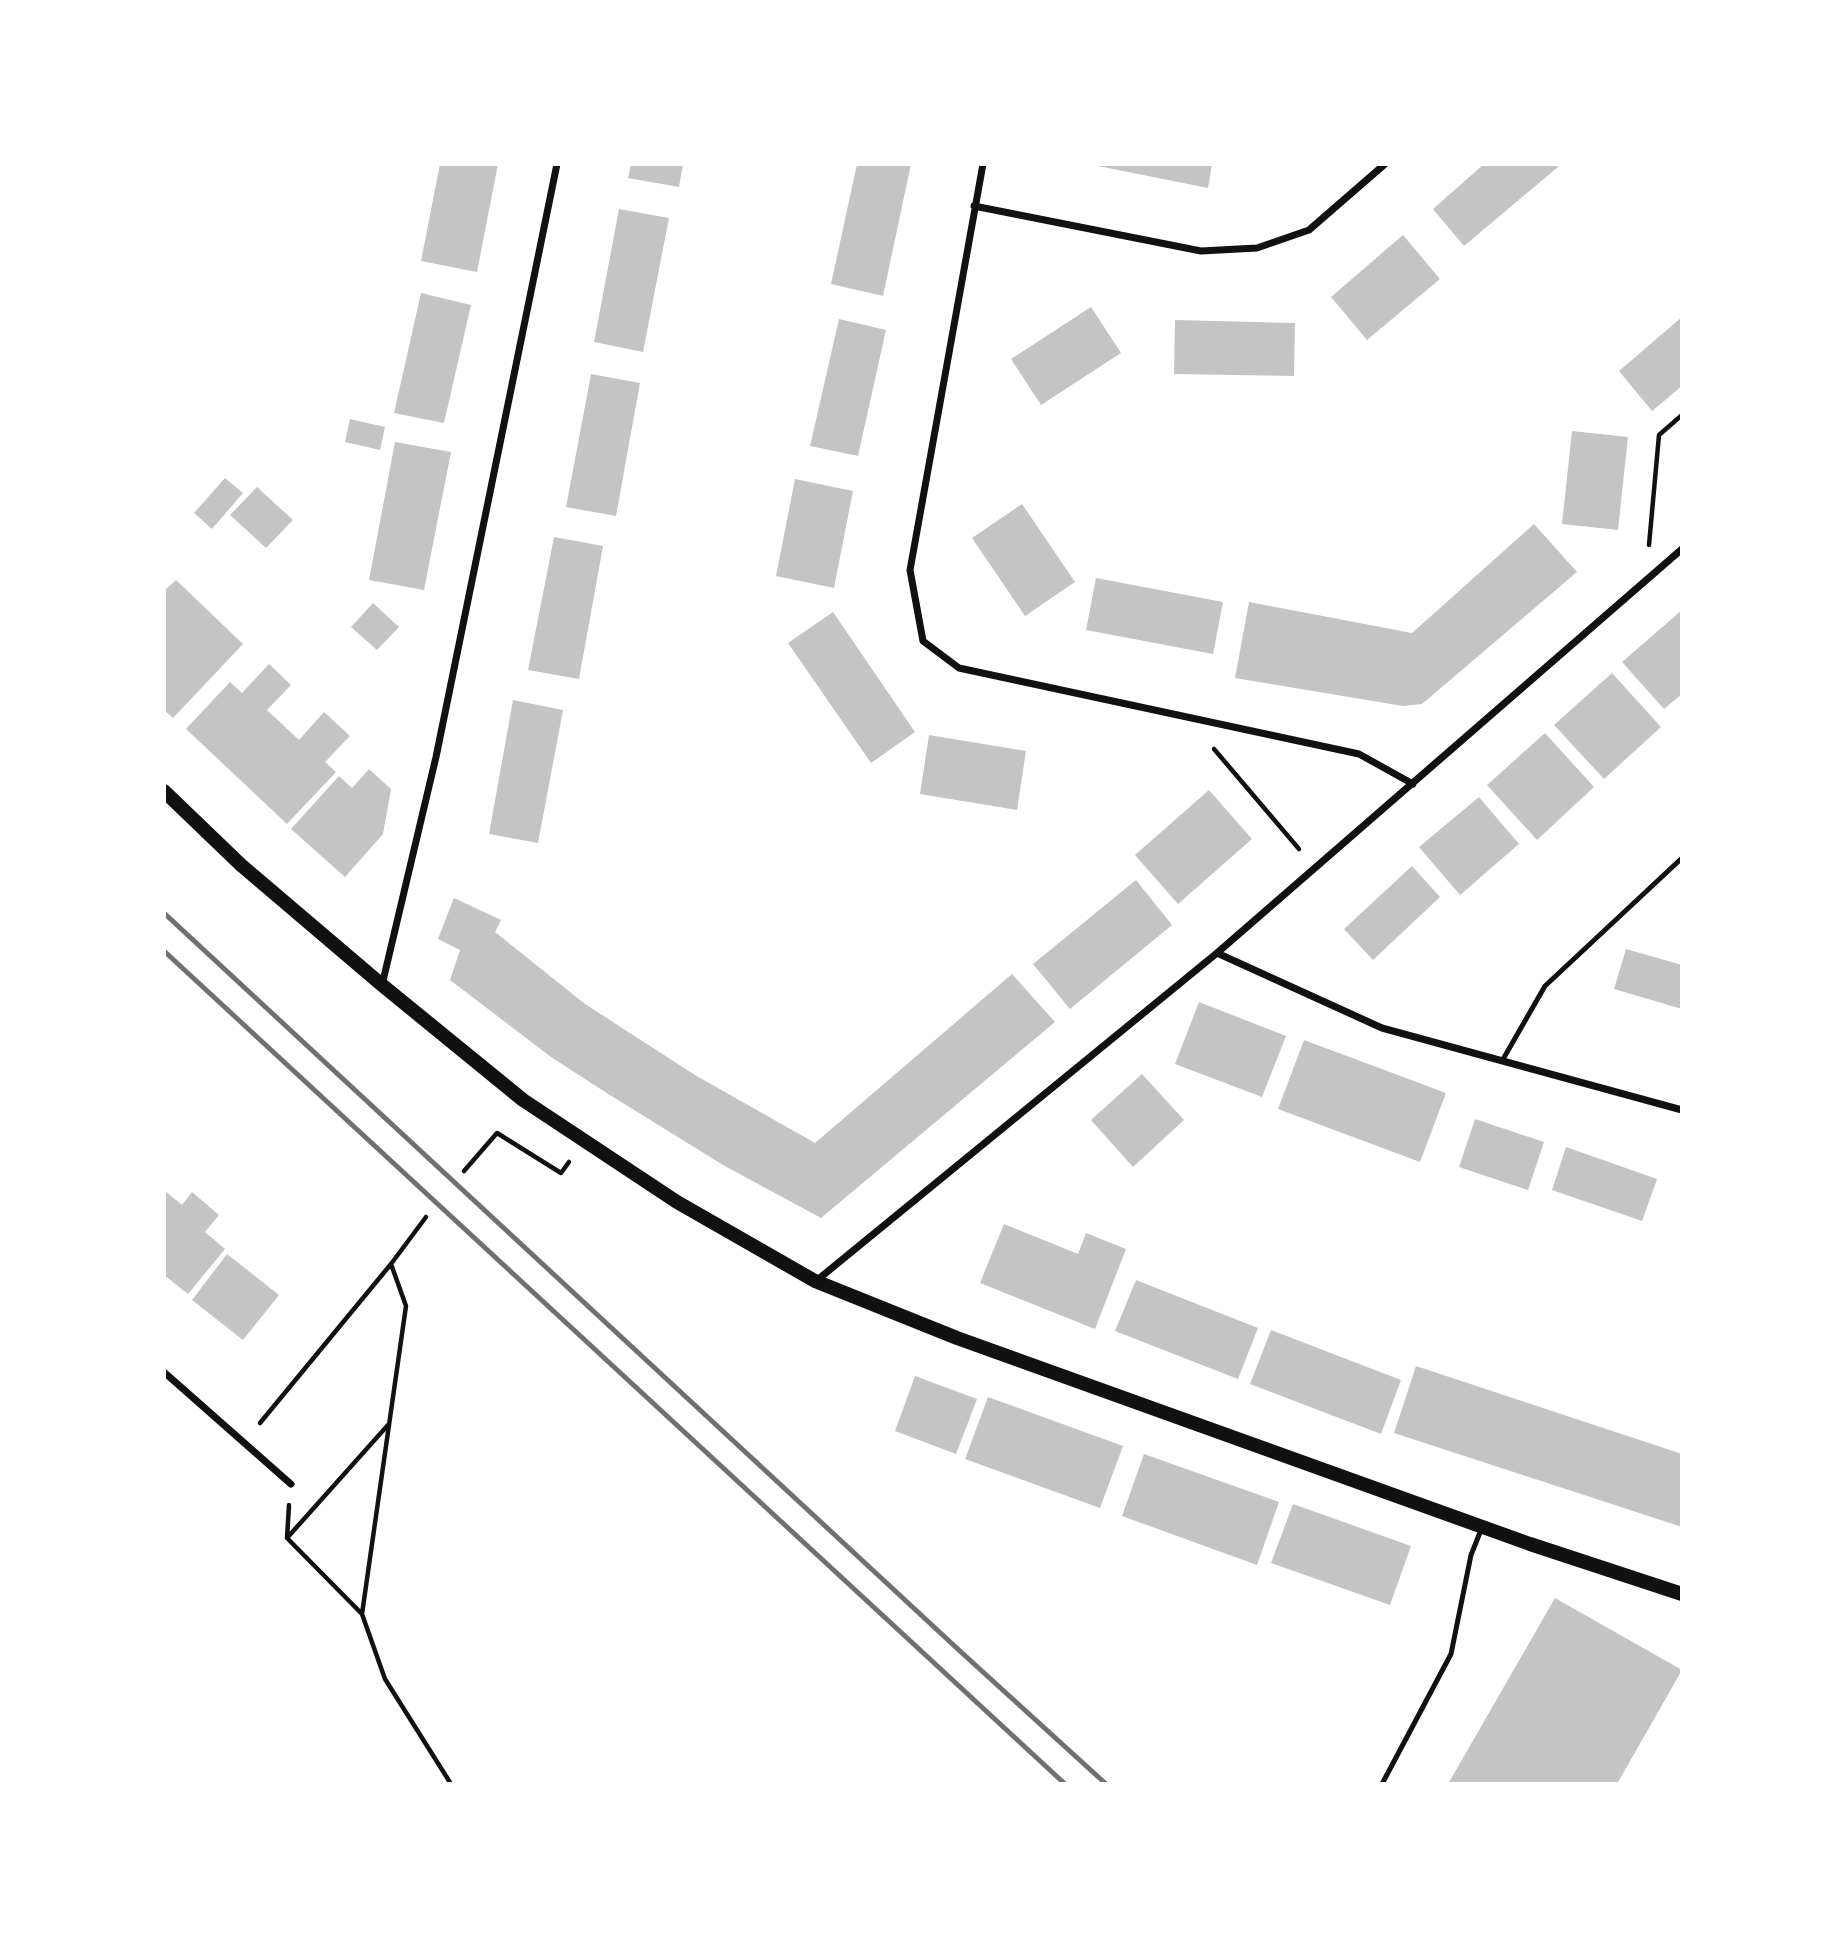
<!DOCTYPE html>
<style>
body{margin:0}
#map{position:relative;width:1846px;height:1948px;overflow:hidden;background:#fff;font-family:"Space Grotesk",sans-serif}
canvas{display:block}
.frame{position:absolute;inset:0;border:166px solid #fff;pointer-events:none}
</style>
<div id="map">
<canvas width="1846" height="1948"></canvas>
<div class="frame"></div>
</div>
<script>
const ctx = document.querySelector('canvas').getContext('2d');
ctx.lineJoin = 'round';
function fill(path, color) { ctx.fillStyle = color; ctx.fill(path, 'evenodd'); }
function trace(path, color, width, dash) { ctx.strokeStyle = color; ctx.lineWidth = width; ctx.lineCap = dash ? 'butt' : 'round'; ctx.setLineDash(dash || []); ctx.stroke(path); }
fill(new Path2D(`
 M 440,164 L 498,164 L 477,272 L 421,261 Z
 M 631,164 L 683,164 L 679,187 L 628,178 Z
 M 857,164 L 911,164 L 883,296 L 831,284 Z
 M 1088,164 L 1212,164 L 1208,188 Z
 M 1484,164 L 1556,164 L 1558,167 L 1464,246 L 1433,209 Z
 M 619,209 L 669,218 L 643,352 L 594,342 Z
 M 1403,235 L 1440,279 L 1367,340 L 1331,297 Z
 M 421,293 L 471,305 L 444,423 L 394,413 Z
 M 1091,307 L 1121,353 L 1041,405 L 1011,359 Z
 M 1682,317 L 1682,386 L 1652,411 L 1619,371 Z
 M 839,319 L 886,330 L 858,456 L 810,446 Z
 M 1175,320 L 1295,323 L 1294,376 L 1174,374 Z
 M 591,374 L 640,383 L 616,516 L 566,507 Z
 M 350,419 L 385,427 L 380,450 L 345,442 Z
 M 1572,431 L 1628,437 L 1618,530 L 1562,524 Z
 M 395,442 L 451,452 L 424,590 L 369,580 Z
 M 225,478 L 243,493 L 212,529 L 194,513 Z
 M 795,479 L 853,491 L 834,588 L 776,576 Z
 M 257,487 L 293,520 L 266,548 L 230,515 Z
 M 1022,504 L 1075,582 L 1025,616 L 972,538 Z
 M 1534,524 L 1577,572 L 1422,704 L 1403,706 L 1235,678 L 1249,602 L 1412,633 Z
 M 554,537 L 603,546 L 579,679 L 528,670 Z
 M 1096,578 L 1223,602 L 1213,654 L 1086,630 Z
 M 176,580 L 243,644 L 173,718 L 164,710 L 164,591 Z
 M 373,603 L 399,627 L 377,650 L 351,627 Z
 M 1682,610 L 1682,694 L 1664,709 L 1622,662 Z
 M 833,612 L 915,732 L 871,763 L 788,643 Z
 M 269,664 L 291,685 L 267,710 L 299,740 L 324,712 L 350,736 L 325,762 L 336,772 L 287,824 L 186,729 L 230,682 L 242,693 Z
 M 1612,673 L 1661,727 L 1604,779 L 1554,725 Z
 M 513,700 L 563,710 L 538,843 L 489,834 Z
 M 1545,733 L 1594,787 L 1537,840 L 1487,785 Z
 M 929,735 L 1026,751 L 1017,810 L 920,794 Z
 M 369,769 L 391,789 L 383,834 L 345,877 L 291,829 L 339,776 L 352,788 Z
 M 1209,790 L 1252,839 L 1178,904 L 1135,855 Z
 M 1479,797 L 1519,844 L 1460,895 L 1419,847 Z
 M 1412,866 L 1440,897 L 1373,960 L 1344,929 Z
 M 1136,880 L 1172,925 L 1070,1009 L 1033,964 Z
 M 454,898 L 501,920 L 495,932 L 585,1004 L 695,1075 L 815,1143 L 1012,974 L 1055,1022 L 821,1218 L 723,1165 L 605,1092 L 551,1057 L 450,980 L 460,950 L 438,939 Z
 M 1626,949 L 1682,965 L 1682,1009 L 1614,989 Z
 M 1199,1002 L 1286,1036 L 1262,1097 L 1175,1064 Z
 M 1304,1040 L 1446,1093 L 1420,1162 L 1278,1109 Z
 M 1142,1074 L 1184,1120 L 1133,1167 L 1091,1120 Z
 M 1475,1119 L 1544,1142 L 1528,1190 L 1459,1167 Z
 M 1566,1147 L 1657,1179 L 1642,1221 L 1552,1190 Z
 M 164,1190 L 182,1205 L 192,1192 L 219,1215 L 205,1232 L 225,1249 L 188,1294 L 164,1275 Z
 M 1004,1224 L 1078,1254 L 1086,1233 L 1126,1249 L 1095,1329 L 980,1283 Z
 M 227,1254 L 279,1295 L 243,1340 L 192,1300 Z
 M 1136,1280 L 1258,1328 L 1238,1379 L 1115,1331 Z
 M 1271,1330 L 1401,1380 L 1381,1434 L 1250,1384 Z
 M 1416,1366 L 1682,1454 L 1682,1527 L 1394,1433 Z
 M 915,1376 L 977,1399 L 956,1454 L 895,1431 Z
 M 988,1397 L 1123,1446 L 1100,1508 L 965,1459 Z
 M 1144,1454 L 1279,1502 L 1257,1565 L 1122,1516 Z
 M 1293,1504 L 1411,1546 L 1390,1605 L 1271,1563 Z
 M 1555,1598 L 1682,1670 L 1617,1784 L 1448,1784 Z`), '#c4c4c4');
trace(new Path2D(`
 M 1649,545 L 1659,435 L 1682,415
 M 1214,749 L 1299,849
 M 464,1171 L 497,1133 L 561,1173 L 569,1162
 M 391,1264 L 406,1306 L 362,1614 L 385,1679 L 451,1784
 M 260,1423 L 391,1264 L 426,1217
 M 287,1538 L 289,1505
 M 361,1613 L 287,1538 L 388,1425`), '#111', 4.5);
trace(new Path2D(`
 M 1502,1061 L 1545,986 L 1682,858
 M 1382,1784 L 1451,1654 L 1471,1555 L 1481,1530`), '#111', 5);
trace(new Path2D(`
 M 983,164 L 910,570 L 923,641 L 959,668 L 1359,754 L 1413,784
 M 974,206 L 1201,251 L 1257,248 L 1309,230 L 1385,164
 M 1217,953 L 1382,1028 L 1682,1110
 M 382,985 L 436,757 L 557,164
 M 816,1281 L 1217,953 L 1682,549
 M 164,1372 L 291,1484`), '#111', 7);
trace(new Path2D(`
 M 164,791 L 241,865 L 382,985 L 523,1100 L 677,1202 L 815,1281 L 957,1338 L 1530,1544 L 1682,1594`), '#111', 14);
trace(new Path2D(`
 M 164,913 L 961,1652 L 1106,1784
 M 164,951 L 1065,1784`), '#707070', 5);
</script>
